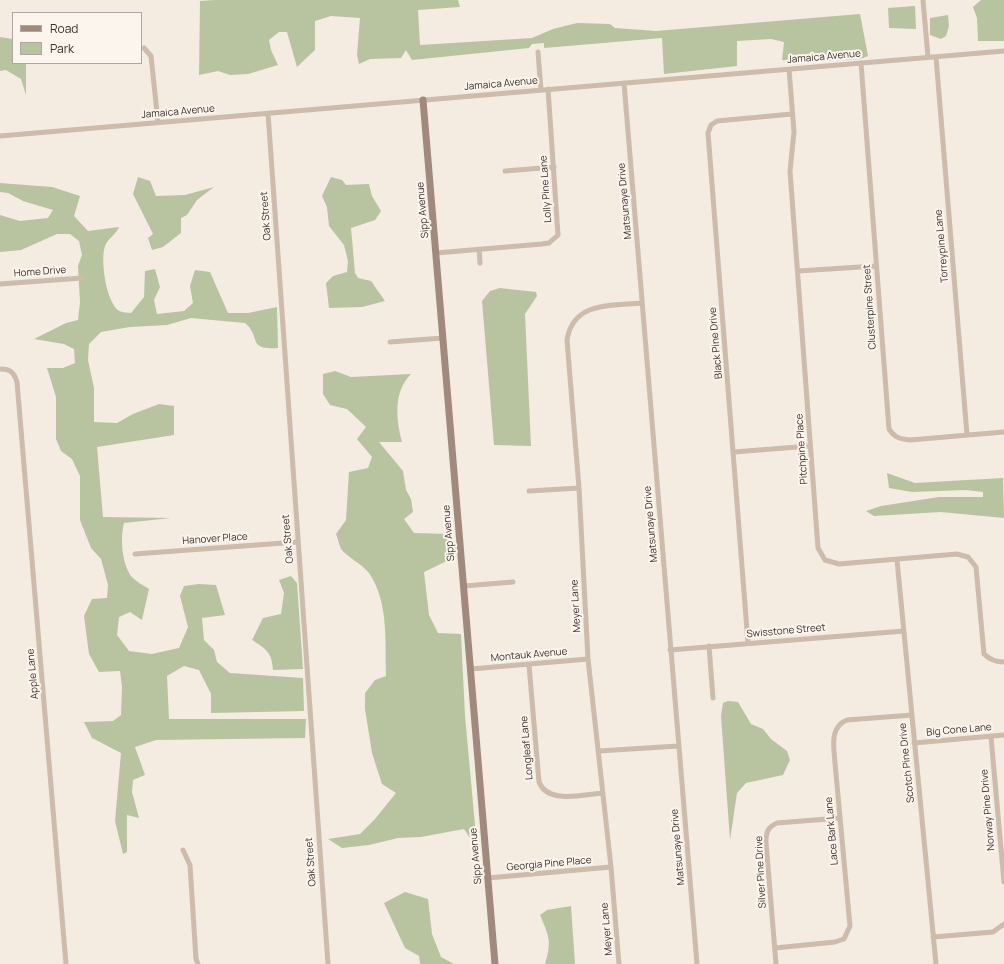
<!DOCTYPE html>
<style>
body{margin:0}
#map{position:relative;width:1004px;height:964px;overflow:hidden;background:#f4ebe1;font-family:Manrope,sans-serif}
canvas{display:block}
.legend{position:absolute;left:12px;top:12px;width:130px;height:52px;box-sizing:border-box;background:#fbf5ee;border:1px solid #aea6a0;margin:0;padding:5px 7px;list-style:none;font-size:12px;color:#3b302b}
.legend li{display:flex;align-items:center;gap:8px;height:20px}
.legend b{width:20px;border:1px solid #aea6a0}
</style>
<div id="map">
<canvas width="1004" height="964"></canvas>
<ul class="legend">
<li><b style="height:5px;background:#a18a7d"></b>Road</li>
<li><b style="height:11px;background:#b8c4a0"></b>Park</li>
</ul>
</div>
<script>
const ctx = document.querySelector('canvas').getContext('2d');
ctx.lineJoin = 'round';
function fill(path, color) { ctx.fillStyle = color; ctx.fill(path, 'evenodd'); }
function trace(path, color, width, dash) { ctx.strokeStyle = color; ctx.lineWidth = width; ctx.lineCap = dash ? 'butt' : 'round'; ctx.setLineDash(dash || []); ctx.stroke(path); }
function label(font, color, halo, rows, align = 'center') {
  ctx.font = font + ' Manrope,sans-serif'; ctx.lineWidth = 4; ctx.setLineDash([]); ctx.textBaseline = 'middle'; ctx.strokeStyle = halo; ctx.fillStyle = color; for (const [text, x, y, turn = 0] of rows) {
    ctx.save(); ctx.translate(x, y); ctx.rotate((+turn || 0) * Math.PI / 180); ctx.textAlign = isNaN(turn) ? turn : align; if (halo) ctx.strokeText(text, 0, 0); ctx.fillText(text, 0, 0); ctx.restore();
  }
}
fill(new Path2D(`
 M 215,0 L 458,0 L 460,7 L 418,10 L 420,45 L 532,38 L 553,29 L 577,23 L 610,24 L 615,28 L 656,31 L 860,14 L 868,56 L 860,59 L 798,62 L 782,60 L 784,42 L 771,39 L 737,41 L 737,66 L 664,74 L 662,38 L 544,48 L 544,43 L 532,44 L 529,48 L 412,60 L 406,50 L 401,58 L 370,59 L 359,64 L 357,55 L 360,18 L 331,16 L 315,21 L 315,50 L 297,67 L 287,32 L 279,32 L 269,40 L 271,50 L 278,65 L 248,74 L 230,75 L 218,71 L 199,75 L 200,1 Z
 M 981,0 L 1004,0 L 1004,41 L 978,41 L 977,18 L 973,7 Z
 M 915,6 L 916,29 L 889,28 L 888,8 Z
 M 948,15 L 949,26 L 946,36 L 941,39 L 930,35 L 930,18 Z
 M 0,37 L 13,39 L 13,63 L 26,63 L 26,95 L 21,79 L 6,70 L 0,71 Z
 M 138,177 L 150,181 L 156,196 L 185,195 L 214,187 L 197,200 L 187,215 L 181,218 L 181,233 L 163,247 L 152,250 L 148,238 L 153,234 L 133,194 Z
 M 331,177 L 342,180 L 346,185 L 369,184 L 372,196 L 381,211 L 375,220 L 351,228 L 355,273 L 358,278 L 371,281 L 385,301 L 362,307 L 329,308 L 326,283 L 333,276 L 347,272 L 348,261 L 344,245 L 329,226 L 327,207 L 322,196 Z
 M 0,183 L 52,187 L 80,196 L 74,216 L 88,231 L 119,227 C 116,235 107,239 105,246 C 100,260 106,302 119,311 C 122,312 128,313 131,313 L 144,297 L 145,271 L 155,269 L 160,287 L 154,300 L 157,314 L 184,311 L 193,303 L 190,286 L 195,270 L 210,272 L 228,313 L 248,313 L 277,307 L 278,348 C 246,350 262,337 245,323 L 191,318 L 167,325 L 130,327 L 101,332 L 89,344 L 88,360 L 94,388 L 94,422 L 117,423 L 133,414 L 159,404 L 174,406 L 174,435 L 97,447 L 103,517 L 171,518 L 124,523 C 120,538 122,563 131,576 C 135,581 143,585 149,589 L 142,620 L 130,612 L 119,617 L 117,635 L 129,651 L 152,654 L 179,648 L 188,627 L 180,596 L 184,586 L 199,584 L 216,585 L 225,615 L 202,618 L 204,640 L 214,650 L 217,662 L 230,673 L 303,678 L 304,711 L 211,713 L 211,694 L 199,670 L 184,666 L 167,676 L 169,719 L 306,719 L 305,738 L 156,740 L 135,747 L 145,775 L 133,780 L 132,792 L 139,818 L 127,815 L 127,852 L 123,854 L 115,821 L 121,753 L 92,738 L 84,722 L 113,721 L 121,715 L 122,687 L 120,671 L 99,672 L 89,654 L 84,616 L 92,599 L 107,598 L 108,585 L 101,559 L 91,548 L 80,520 L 80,476 L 72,459 L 61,451 L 56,439 L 56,397 L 47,368 L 63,368 L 75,363 L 74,349 L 64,344 L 34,339 L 66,323 L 78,320 L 80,302 L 78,266 L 82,255 L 79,241 L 70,234 L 57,234 L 21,250 L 0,252 L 0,215 L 20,221 L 48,218 L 53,210 L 23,201 L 8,193 L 0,192 Z
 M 500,288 L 536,292 L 537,296 L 525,314 L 531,446 L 494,445 L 482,301 L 490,291 Z
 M 335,371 L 351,377 L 411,374 C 393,392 396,419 402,442 L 379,442 L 403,471 L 406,490 L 411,499 L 413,512 L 404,519 L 414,533 L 449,534 L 456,544 L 455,557 L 424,572 L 429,615 L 438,633 L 461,634 L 465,716 L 476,836 L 470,838 L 464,829 L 421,837 L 398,838 L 369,845 L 342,848 L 328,839 L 360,834 L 375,819 L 396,793 L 382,784 L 372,753 L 365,709 L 365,693 L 375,680 L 386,676 C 385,643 389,602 369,573 C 362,564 347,557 341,549 C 339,545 338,538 336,534 L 346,520 L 349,472 L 368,468 L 372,457 L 357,439 L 366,427 L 347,409 L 330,405 L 323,394 L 323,374 Z
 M 887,473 L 915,483 L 1003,478 L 1004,518 L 941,512 L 874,516 L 866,511 L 881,506 L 939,497 L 983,497 L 983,492 L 966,490 L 912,492 L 889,488 Z
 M 291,576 L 297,583 L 303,669 L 273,670 C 272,652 266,649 252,640 L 263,618 L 281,614 L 284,593 L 279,580 Z
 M 728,701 L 738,702 L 751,724 L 763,729 L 771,739 L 787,751 L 790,760 L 783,775 L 746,783 L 737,793 L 730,840 L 721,716 L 723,703 Z
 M 405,892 L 428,899 L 432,934 L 441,957 L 454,964 L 420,964 L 419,956 L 405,948 L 384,903 Z
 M 571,906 L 575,964 L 545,964 C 552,942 549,936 540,915 L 547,910 Z`), '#b8c4a0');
trace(new Path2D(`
 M 923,0 L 928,57
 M 144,48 L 151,56 L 158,122
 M 538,52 L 541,90
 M 936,57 L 967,435
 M 861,63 L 889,429 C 895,438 900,439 910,440 L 1004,432
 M 789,69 L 794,132 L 790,171 L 818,548 L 825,560 L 839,564 L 957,554 L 968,557 L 976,567 L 984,654 C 990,660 996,662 1004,662
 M 624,83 L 697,964
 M 268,113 L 328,964
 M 0,136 L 1004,51
 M 505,171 L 554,167
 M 479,249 L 480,263
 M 436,253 L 542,244 L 549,243 L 558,235 L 548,89
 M 798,271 L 876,266
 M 0,284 L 82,278
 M 390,342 L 443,338
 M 0,369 C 10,369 14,372 17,382 L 66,964
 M 734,452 L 810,446
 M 529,491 L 579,488
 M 135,554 L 297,542
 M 897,560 L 936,964
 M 464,586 L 513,582
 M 748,643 L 708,133 L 711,125 L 717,121 L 792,114
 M 709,646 L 713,698
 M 670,650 L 904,631
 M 529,665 L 539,782 C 548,805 584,794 603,793
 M 471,669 L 588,659
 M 991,737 L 1004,882
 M 914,743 L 1004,735
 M 599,751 L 678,746
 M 183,850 L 190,865 L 196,959 L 198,964
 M 488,878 L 611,867
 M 933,937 L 993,932 L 1004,924
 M 775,948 L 835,942 L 844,939 L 850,926 L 835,763 C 834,748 829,727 847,720 L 912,715
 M 619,964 L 611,867 L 588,659 L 579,488 L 567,340 C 573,301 612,306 642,303
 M 776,964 L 766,842 C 766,832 768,827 777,823 L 840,818`), '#cdbbac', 5);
trace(new Path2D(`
 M 423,100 L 495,964`), '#a18a7d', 7);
label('10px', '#3b302b', '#fbf5ee', [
 ["Jamaica Avenue",824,57,-5],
 ["Jamaica Avenue",501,84,-5],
 ["Jamaica Avenue",178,112,-5],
 ["Lolly Pine Lane",546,189,-94],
 ["Matsunaye Drive",625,201,-95],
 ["Sipp Avenue",423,210,-95],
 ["Oak Street",266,216,-94],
 ["Torreypine Lane",942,246,-95],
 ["Home Drive",40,272,-4],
 ["Clusterpine Street",870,307,-94],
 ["Black Pine Drive",716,343,-95],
 ["Pitchpine Place",802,449,-94],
 ["Matsunaye Drive",651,524,-95],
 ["Sipp Avenue",449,533,-95],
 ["Hanover Place",215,539,-4],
 ["Oak Street",288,539,-95],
 ["Meyer Lane",576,606,-93],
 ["Swisstone Street",786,631,-5],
 ["Montauk Avenue",529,655,-5],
 ["Apple Lane",33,674,-95],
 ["Big Cone Lane",959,730,-5],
 ["Longleaf Lane",527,748,-95],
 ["Scotch Pine Drive",907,763,-96],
 ["Norway Pine Drive",988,810,-95],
 ["Lace Bark Lane",832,831,-95],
 ["Matsunaye Drive",678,847,-95],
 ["Sipp Avenue",476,856,-95],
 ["Oak Street",311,862,-94],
 ["Georgia Pine Place",549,864,-5],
 ["Silver Pine Drive",761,872,-93],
 ["Meyer Lane",607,929,-95]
]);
</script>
